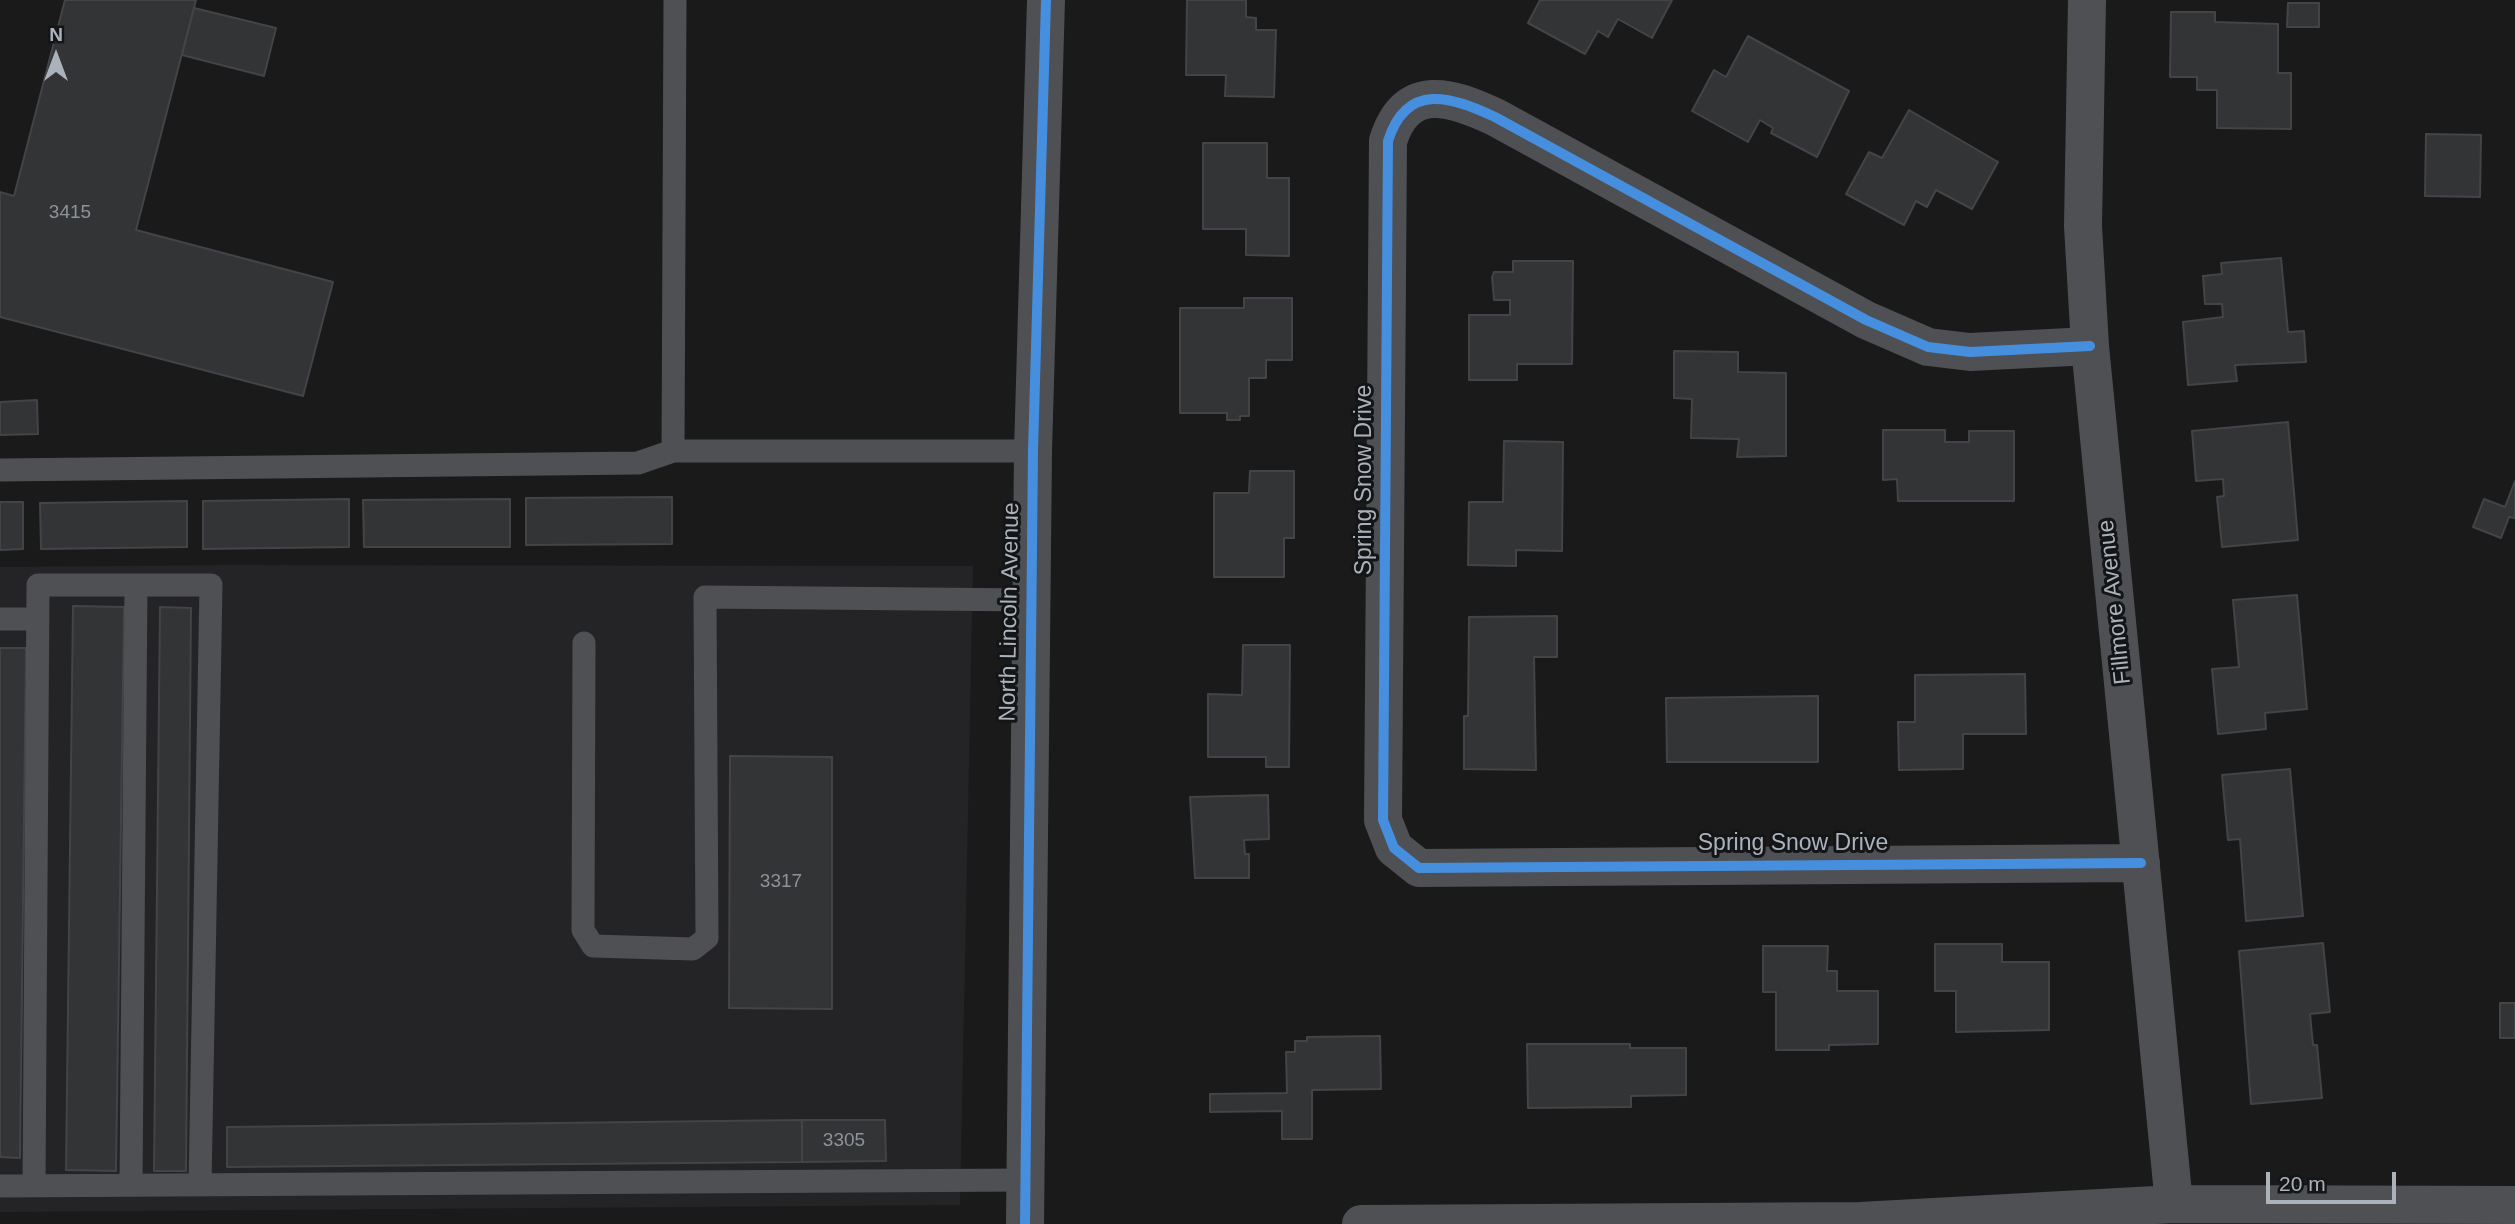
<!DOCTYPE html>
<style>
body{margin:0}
#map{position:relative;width:2515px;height:1224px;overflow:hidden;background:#1a1a1b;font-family:Arial,sans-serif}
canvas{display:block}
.north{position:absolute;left:21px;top:21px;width:70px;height:70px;-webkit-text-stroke:5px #141517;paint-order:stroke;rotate:0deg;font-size:19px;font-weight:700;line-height:28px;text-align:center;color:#acb2bb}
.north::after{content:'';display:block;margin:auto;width:24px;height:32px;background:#acb2bb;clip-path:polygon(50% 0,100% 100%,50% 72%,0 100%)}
.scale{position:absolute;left:2266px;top:1172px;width:130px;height:32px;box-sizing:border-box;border:4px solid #acb2bb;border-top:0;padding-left:9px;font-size:21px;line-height:24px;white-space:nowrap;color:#acb2bb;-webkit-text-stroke:5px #141517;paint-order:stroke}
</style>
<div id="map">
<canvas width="2515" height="1224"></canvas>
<div class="north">N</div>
<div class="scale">20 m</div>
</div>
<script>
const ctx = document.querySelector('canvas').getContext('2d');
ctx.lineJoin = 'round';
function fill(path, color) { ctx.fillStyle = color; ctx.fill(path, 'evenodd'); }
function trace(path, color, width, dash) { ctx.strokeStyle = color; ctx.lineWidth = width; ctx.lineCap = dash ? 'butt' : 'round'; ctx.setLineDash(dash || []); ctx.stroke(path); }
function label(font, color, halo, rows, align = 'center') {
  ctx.font = font + ' Arial,sans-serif'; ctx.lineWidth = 6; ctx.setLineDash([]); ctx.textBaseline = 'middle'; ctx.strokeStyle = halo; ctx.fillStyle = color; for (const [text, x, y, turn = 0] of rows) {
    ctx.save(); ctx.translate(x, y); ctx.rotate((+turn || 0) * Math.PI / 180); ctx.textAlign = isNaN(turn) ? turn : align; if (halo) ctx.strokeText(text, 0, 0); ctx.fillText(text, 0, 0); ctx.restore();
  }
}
fill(new Path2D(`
 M 223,565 L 973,566 L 960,1205 L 0,1212 L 0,567 Z`), '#242427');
const building = new Path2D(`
 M 65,0 L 196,0 L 136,230 L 333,282 L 303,396 L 0,317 L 0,192 L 14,196 Z
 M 1187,0 L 1246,0 L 1246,17 L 1256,18 L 1256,30 L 1276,30 L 1274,97 L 1225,96 L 1226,75 L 1186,75 Z
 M 1540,0 L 1672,0 L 1652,38 L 1618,19 L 1608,37 L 1598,31 L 1585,54 L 1528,23 Z
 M 2288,3 L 2319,3 L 2319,27 L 2287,27 Z
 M 194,8 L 276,28 L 264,76 L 182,55 Z
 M 2171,12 L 2215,12 L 2215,22 L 2278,24 L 2278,73 L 2291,73 L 2291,129 L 2217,128 L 2217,90 L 2197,90 L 2197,77 L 2170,77 Z
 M 1748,36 L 1849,91 L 1817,157 L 1771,133 L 1773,128 L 1760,120 L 1748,142 L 1692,111 L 1714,70 L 1726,77 Z
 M 1909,110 L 1998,162 L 1972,209 L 1936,190 L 1927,207 L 1916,201 L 1904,225 L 1846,194 L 1869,152 L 1882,158 Z
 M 2426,134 L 2481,135 L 2480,197 L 2425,196 Z
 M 1203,143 L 1267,143 L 1267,178 L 1289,178 L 1289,256 L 1246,255 L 1246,229 L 1203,229 Z
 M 2281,258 L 2288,332 L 2304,331 L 2306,362 L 2235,365 L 2237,381 L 2188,385 L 2183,322 L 2223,317 L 2222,304 L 2205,304 L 2203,276 L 2222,274 L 2221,263 Z
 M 1513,261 L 1573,261 L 1572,364 L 1517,364 L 1517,380 L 1469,380 L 1469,315 L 1510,315 L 1510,300 L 1494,300 L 1492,277 L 1494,272 L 1513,272 Z
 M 1244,298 L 1292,298 L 1292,360 L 1266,360 L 1266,378 L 1249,378 L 1249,416 L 1240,416 L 1240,420 L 1227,420 L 1227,413 L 1180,413 L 1180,308 L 1244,308 Z
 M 1674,351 L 1738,352 L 1738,372 L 1786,373 L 1786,456 L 1737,457 L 1739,439 L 1691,438 L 1692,399 L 1674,398 Z
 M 37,400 L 38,434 L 0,435 L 0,402 Z
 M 2288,422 L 2298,540 L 2222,547 L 2217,497 L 2224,496 L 2223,479 L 2196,481 L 2192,431 Z
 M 1883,430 L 1945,430 L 1945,442 L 1969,442 L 1969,431 L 2014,431 L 2014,501 L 1898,501 L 1897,479 L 1883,480 Z
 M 1504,441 L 1563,442 L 1562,551 L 1516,550 L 1516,566 L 1468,565 L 1469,502 L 1503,502 Z
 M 1250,471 L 1294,471 L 1294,538 L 1284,538 L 1284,577 L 1214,577 L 1214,493 L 1249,493 Z
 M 2515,481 L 2515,518 L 2509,517 L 2501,538 L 2473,527 L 2484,499 L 2505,507 Z
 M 672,497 L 672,544 L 526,545 L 526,498 Z
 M 349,499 L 349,547 L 203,549 L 203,501 Z
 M 510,499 L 510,547 L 364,547 L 363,500 Z
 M 187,501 L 187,547 L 41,549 L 40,503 Z
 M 0,502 L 23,502 L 23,549 L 0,550 Z
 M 2297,595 L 2307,709 L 2265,713 L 2266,729 L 2218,734 L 2212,669 L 2239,667 L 2233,600 Z
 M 73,606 L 124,607 L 116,1171 L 66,1170 Z
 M 160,607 L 191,608 L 186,1171 L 154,1171 Z
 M 1557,616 L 1557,657 L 1534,657 L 1536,770 L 1464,769 L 1464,716 L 1468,716 L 1469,617 Z
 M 1243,645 L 1290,645 L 1289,767 L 1266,767 L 1266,757 L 1208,757 L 1208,694 L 1242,695 Z
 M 0,648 L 26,648 L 20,1158 L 0,1157 Z
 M 2025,674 L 2026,734 L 1963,734 L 1963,769 L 1899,770 L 1898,722 L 1915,722 L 1915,675 Z
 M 1818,696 L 1818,762 L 1667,762 L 1666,698 Z
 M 730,756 L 832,757 L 832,1009 L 729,1008 Z
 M 2290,769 L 2303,916 L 2246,921 L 2240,839 L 2228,840 L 2222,775 Z
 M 1268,795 L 1269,839 L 1244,840 L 1245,854 L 1249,854 L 1249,878 L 1195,878 L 1190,797 Z
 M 2323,943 L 2330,1012 L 2310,1014 L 2313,1045 L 2317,1045 L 2322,1098 L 2251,1104 L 2239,951 Z
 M 1935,944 L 2002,944 L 2002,962 L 2049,962 L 2049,1030 L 1956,1032 L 1956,991 L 1935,991 Z
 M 1763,946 L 1828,946 L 1827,971 L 1837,971 L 1837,991 L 1878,991 L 1878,1044 L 1829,1045 L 1829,1050 L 1776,1050 L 1776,992 L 1763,992 Z
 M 2500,1003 L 2515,1003 L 2515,1038 L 2500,1038 Z
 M 1380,1036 L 1381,1089 L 1312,1090 L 1312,1139 L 1282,1139 L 1282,1111 L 1210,1112 L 1210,1094 L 1287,1093 L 1286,1052 L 1295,1052 L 1295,1041 L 1307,1041 L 1307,1037 Z
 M 1527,1044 L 1630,1044 L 1630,1048 L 1686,1048 L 1686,1095 L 1631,1096 L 1631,1107 L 1528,1108 Z
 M 802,1120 L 802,1162 L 227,1167 L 227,1127 Z
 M 802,1120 L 885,1120 L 886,1161 L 802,1162 Z`);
fill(building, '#333435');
trace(building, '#434447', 2);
trace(new Path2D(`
 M 673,451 L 675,0
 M 0,470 L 638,463 L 673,451 L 1033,451
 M 0,619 L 37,619
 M 584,643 L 583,930 L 593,946 L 693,949 L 707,938 L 705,597 L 1031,600
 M 131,1185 L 136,585
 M 0,1186 L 1026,1180
 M 34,1186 L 38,585 L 211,585 L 200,1185`), '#4e5054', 23);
trace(new Path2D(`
 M 2087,0 L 2083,226 L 2090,346 L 2174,1204
 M 2090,346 L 1970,352 L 1928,347 L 1866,320 L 1495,117 C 1452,97 1407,81 1388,141 L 1383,820 L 1394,848 L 1419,868 L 2141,863
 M 1361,1224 L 1860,1221 L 2174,1204 L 2515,1205`), '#4e5054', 38);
trace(new Path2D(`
 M 1025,1224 L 1033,451 L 1046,0`), '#4e5054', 38);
trace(new Path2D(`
 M 2090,346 L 1970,352 L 1928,347 L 1866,320 L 1495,117 C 1452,97 1407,81 1388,141 L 1383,820 L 1394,848 L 1419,868 L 2141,863
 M 1025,1224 L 1033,451 L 1046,0`), '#468fdf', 10);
label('19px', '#8e929a', null, [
 ["3415",70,213],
 ["3317",781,882],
 ["3305",844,1141]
]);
label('23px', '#acb2bb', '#141517', [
 ["Spring Snow Drive",1365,480,-90],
 ["Fillmore Avenue",2115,602,-96],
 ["North Lincoln Avenue",1010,612,-89],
 ["Spring Snow Drive",1793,844]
]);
</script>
